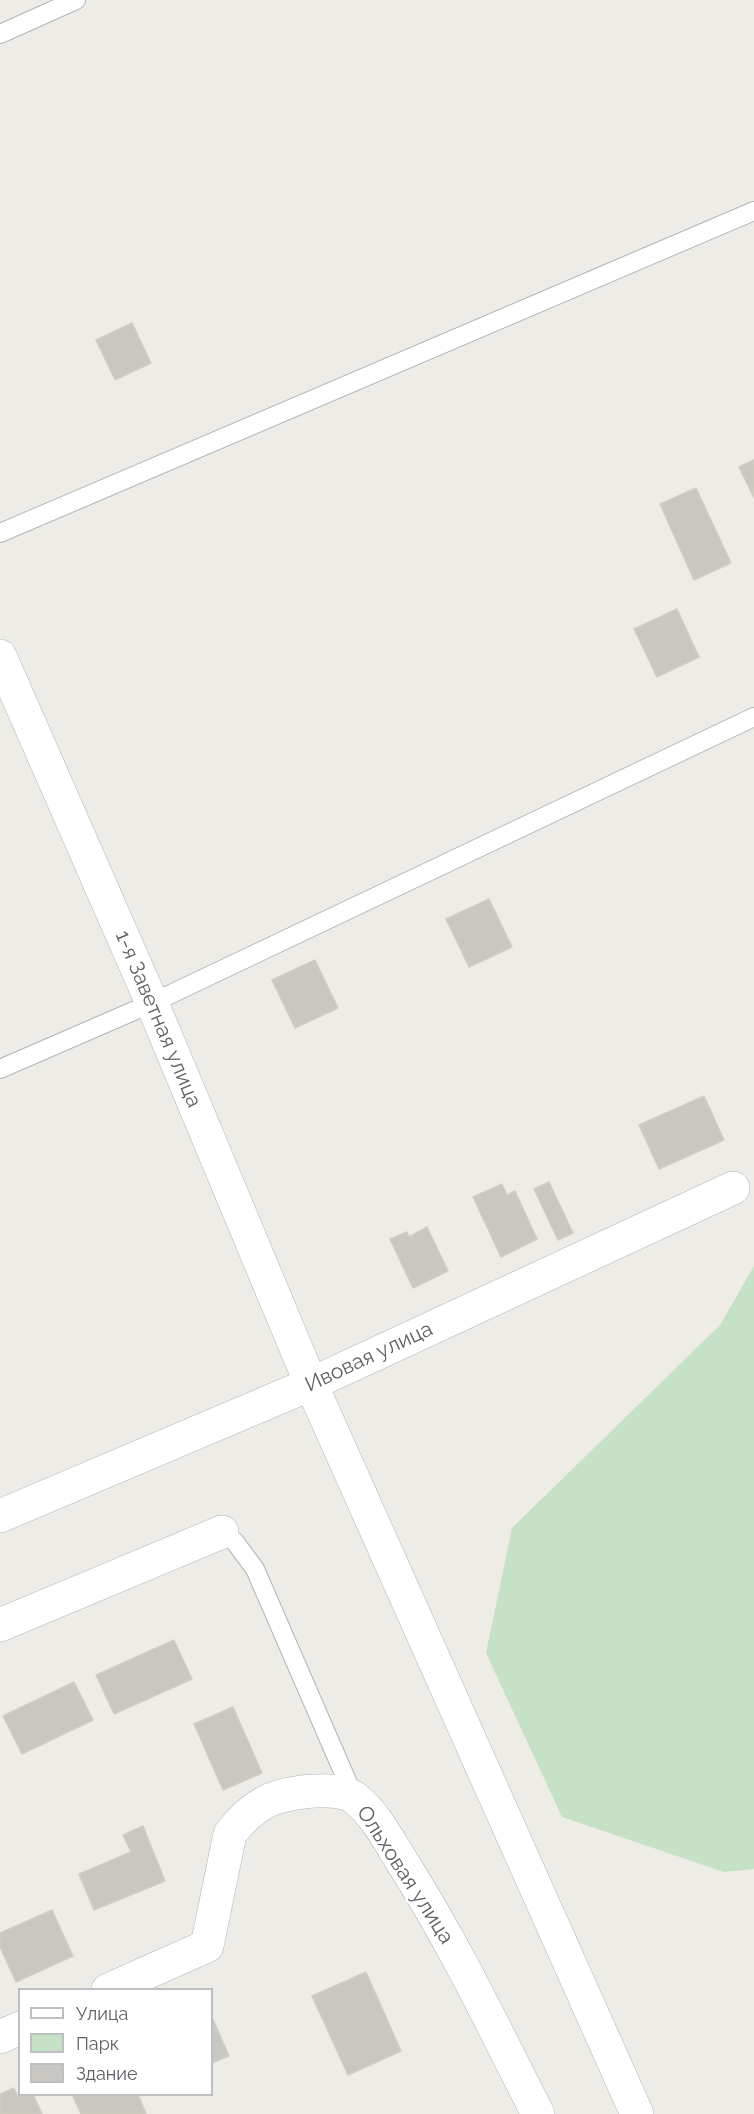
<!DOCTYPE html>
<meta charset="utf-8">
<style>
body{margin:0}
#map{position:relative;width:754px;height:2114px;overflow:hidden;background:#edece6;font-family:Raleway,sans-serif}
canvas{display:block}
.legend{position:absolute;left:18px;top:1988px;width:195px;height:108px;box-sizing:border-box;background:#fff;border:2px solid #bebfc1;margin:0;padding:8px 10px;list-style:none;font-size:18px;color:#5d6064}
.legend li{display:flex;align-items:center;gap:12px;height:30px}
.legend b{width:30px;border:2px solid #bebfc1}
</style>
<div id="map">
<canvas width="754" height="2114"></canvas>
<ul class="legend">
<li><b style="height:8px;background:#fff"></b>Улица</li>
<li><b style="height:16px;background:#c5e2c6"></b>Парк</li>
<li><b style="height:16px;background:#c9c7c2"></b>Здание</li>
</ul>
</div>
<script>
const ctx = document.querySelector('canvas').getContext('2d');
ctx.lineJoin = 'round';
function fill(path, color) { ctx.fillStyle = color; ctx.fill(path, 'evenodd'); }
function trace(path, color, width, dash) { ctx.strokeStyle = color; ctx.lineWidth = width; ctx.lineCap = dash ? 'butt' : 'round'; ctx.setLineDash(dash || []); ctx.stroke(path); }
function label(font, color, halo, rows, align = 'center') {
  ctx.font = font + ' Raleway,sans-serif'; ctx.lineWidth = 5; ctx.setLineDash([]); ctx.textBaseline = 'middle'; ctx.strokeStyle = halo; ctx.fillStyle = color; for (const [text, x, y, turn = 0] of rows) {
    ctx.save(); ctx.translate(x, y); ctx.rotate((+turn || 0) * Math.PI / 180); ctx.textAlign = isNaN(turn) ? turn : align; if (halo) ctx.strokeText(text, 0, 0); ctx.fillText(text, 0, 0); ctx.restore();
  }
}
fill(new Path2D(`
 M 754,1266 L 754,1869 L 724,1872 L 562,1817 L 486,1653 L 512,1528 L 720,1325 Z`), '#c5e2c6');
const building = new Path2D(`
 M 132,323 L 151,363 L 115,380 L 96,340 Z
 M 754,460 L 754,498 L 739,467 Z
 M 696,488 L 731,563 L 694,580 L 660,504 Z
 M 677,609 L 699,657 L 657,677 L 634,629 Z
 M 489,899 L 512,947 L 469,967 L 446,919 Z
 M 315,960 L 338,1008 L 295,1028 L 272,980 Z
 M 704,1096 L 724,1140 L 659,1169 L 639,1125 Z
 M 549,1182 L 573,1233 L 558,1240 L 534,1189 Z
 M 502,1184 L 507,1195 L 515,1191 L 537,1239 L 501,1257 L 473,1197 Z
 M 427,1227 L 448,1271 L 413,1288 L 390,1239 L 407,1232 L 409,1237 Z
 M 174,1640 L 192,1679 L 114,1714 L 96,1675 Z
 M 74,1682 L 93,1720 L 22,1754 L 3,1716 Z
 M 233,1707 L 262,1773 L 223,1790 L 194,1724 Z
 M 143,1826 L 165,1881 L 94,1910 L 79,1874 L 131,1852 L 123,1835 Z
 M 52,1910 L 73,1956 L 16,1982 L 0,1947 L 0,1933 Z
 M 366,1972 L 401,2051 L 348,2075 L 312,1996 Z
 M 212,2017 L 229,2056 L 212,2063 Z
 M 14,2088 L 17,2095 L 33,2094 L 42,2114 L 0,2114 L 0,2094 Z
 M 72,2094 L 138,2094 L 146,2114 L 81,2114 Z`);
fill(building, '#c9c7c2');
trace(building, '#d1cec5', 1.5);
const lane = new Path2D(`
 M 0,34 L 76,0
 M 0,533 L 754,211
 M 0,1069 L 152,1003 L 754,717
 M 222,1532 L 235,1542 L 255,1569 L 354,1797`);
const street = new Path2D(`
 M 0,656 L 152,1003 L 311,1384 L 637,2114
 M 0,1516 L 311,1384 L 733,1188
 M 0,1625 L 222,1532
 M 108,1990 L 207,1946 L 230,1834 C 239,1822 251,1810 264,1803 C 283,1792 338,1784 356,1799 C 377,1816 390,1843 404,1865 C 455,1945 495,2030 538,2114
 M 0,2037 L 20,2028`);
trace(lane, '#b3b5b8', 20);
trace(street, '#b3b5b8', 34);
trace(lane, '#fff', 18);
trace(street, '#fff', 33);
label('21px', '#5d6064', '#fff', [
 ["1-я Заветная улица",158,1019,67],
 ["Ивовая улица",369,1357,-25],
 ["Ольховая улица",405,1875,57]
]);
</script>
